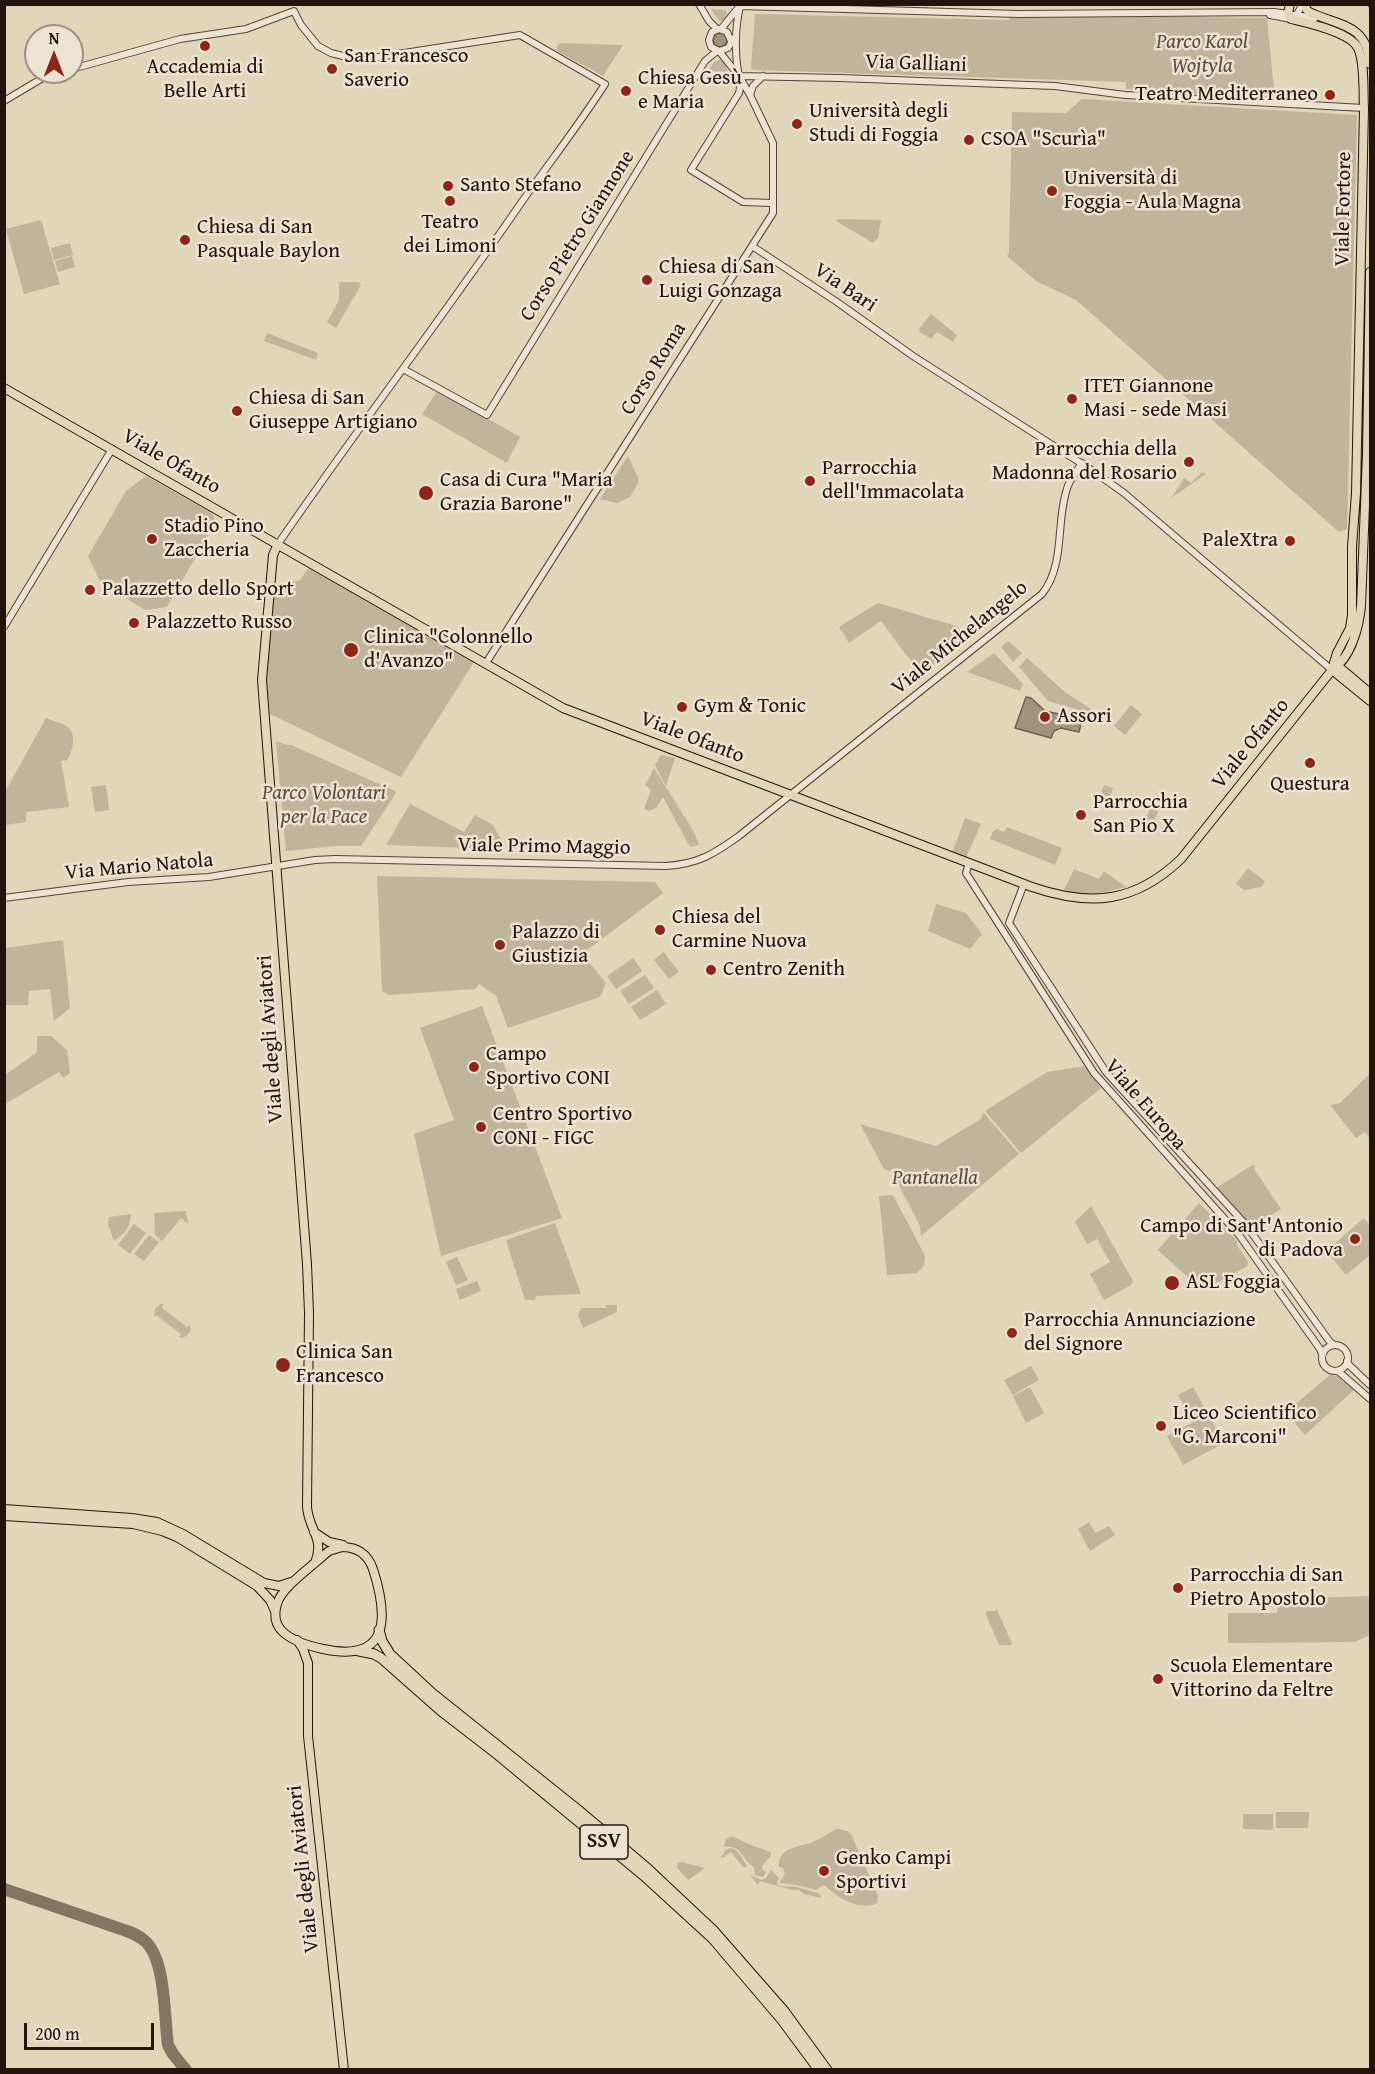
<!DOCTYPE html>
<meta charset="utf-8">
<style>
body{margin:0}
#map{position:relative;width:1375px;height:2074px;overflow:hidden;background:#e0d6ba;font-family:"Gentium Book Plus",serif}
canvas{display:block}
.frame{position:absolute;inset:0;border:6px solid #20150b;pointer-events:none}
.north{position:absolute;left:24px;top:24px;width:60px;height:60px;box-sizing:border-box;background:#ebe4d2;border:2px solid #9a9182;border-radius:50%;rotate:0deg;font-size:16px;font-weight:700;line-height:24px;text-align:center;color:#20150b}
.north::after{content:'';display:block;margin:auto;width:21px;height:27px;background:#8f2418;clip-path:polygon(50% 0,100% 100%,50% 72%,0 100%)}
.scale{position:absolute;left:24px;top:2023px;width:130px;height:27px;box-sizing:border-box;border:3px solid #20150b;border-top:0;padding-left:8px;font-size:18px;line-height:21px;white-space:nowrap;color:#20150b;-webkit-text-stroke:4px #ebe4d2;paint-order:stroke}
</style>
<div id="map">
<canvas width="1375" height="2074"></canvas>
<div class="frame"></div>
<div class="north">N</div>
<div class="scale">200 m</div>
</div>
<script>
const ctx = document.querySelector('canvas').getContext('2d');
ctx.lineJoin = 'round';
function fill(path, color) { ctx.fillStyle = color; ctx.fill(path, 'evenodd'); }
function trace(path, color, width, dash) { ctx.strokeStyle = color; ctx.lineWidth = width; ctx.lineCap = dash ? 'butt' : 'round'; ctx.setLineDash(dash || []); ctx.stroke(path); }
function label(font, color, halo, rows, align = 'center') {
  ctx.font = font + ' "Gentium Book Plus",serif'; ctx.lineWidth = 5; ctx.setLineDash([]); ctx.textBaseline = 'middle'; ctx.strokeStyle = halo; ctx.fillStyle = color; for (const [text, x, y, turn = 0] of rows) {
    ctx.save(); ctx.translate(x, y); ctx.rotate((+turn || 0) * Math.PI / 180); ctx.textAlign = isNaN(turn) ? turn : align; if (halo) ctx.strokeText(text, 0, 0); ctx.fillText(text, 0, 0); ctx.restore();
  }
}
fill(new Path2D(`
 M 711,9 L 726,10 L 726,13 L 729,14 L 724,21 L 719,21 Z
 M 755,14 L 1008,20 L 1010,18 L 1139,16 L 1267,18 L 1275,99 L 1126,89 L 1126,82 L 753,70 L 751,68 Z
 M 560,43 L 623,45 L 603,76 L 557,51 L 556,47 Z
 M 719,60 L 724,62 L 728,72 L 708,71 L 714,62 Z
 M 1082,99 L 1357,115 L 1347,529 L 1339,532 L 1076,300 L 1036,281 L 1007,256 L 1009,253 L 1012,112 L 1066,113 Z
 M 837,219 L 881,220 L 878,238 L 873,243 L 836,221 Z
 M 41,220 L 60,284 L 24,294 L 6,229 Z
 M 70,243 L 73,255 L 54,260 L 51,248 Z
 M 72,256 L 75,267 L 58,272 L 55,261 Z
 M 339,282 L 358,282 L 361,285 L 336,328 L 327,322 L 339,300 Z
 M 931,314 L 957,335 L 953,342 L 937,332 L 931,339 L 920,332 L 919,329 Z
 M 267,333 L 318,353 L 316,360 L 264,341 Z
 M 438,390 L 520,437 L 507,463 L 422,414 Z
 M 628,456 L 638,477 L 638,483 L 630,497 L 617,503 L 600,499 Z
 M 1202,472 L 1206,474 L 1155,509 L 1172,497 L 1184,478 L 1191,483 Z
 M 146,476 L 212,513 L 216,522 L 167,607 L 145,610 L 100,582 L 88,556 L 126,491 Z
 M 309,568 L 474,662 L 401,777 L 270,714 L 266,674 L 273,587 L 300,580 Z
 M 878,603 L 956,626 L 969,637 L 921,675 L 881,621 L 849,643 L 839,627 Z
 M 1008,641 L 1022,653 L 1013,662 L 1001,647 Z
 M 994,653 L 1023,684 L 1020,691 L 967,672 Z
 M 1027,658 L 1065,692 L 1094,711 L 1093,714 L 1048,701 L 1019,667 Z
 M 1131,705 L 1142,714 L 1125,735 L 1114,726 Z
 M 46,718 C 53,721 64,723 69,728 C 77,737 72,752 67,760 L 61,761 L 69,807 L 26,812 L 26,822 L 5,825 L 5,792 Z
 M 276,741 L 287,745 L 291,745 L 395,791 L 396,793 L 361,846 L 335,846 L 286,851 Z
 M 661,755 L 675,758 L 666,786 L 655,765 Z
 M 654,768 L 694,832 L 699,845 L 690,847 L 663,797 L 656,808 L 649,811 L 644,809 L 651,790 L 645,785 Z
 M 106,785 L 109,810 L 95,812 L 91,787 Z
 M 1104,785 L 1113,788 L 1108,804 L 1098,801 Z
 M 1152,803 L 1160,806 L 1151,829 L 1143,826 Z
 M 410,804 L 464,832 L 475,815 L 493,825 L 500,838 L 496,849 L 386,845 Z
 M 965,818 L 981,824 L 966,858 L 952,853 Z
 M 1007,827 L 1062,848 L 1055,865 L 990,839 L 993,831 L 997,829 L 1004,832 Z
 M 1248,868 L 1265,881 L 1261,887 L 1244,890 L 1236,884 Z
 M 1074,869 L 1099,879 L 1104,871 L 1126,887 C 1112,891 1075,899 1064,890 Z
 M 377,876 L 655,882 L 663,893 L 582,954 L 606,983 L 600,997 L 508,1028 L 496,996 L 479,984 L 475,989 L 389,995 L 382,991 Z
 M 936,904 L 966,913 L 982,934 L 970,949 L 928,931 Z
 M 63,940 L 70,1008 L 54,1021 L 50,989 L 29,991 L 28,1005 L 5,1005 L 5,948 Z
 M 664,952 L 679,972 L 669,979 L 654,960 Z
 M 633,958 L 642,971 L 616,989 L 607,976 Z
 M 645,975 L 654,988 L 629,1004 L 620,991 Z
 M 657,990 L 666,1004 L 640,1020 L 631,1007 Z
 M 482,1006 L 562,1218 L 441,1256 L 414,1134 L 454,1120 L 420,1028 Z
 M 37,1036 L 51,1036 L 67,1050 L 70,1073 L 63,1078 L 59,1072 L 5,1104 L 5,1075 L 35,1054 L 37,1051 Z
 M 1085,1066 L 1101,1088 L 1021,1153 L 985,1111 L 1047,1072 Z
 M 1370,1073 L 1370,1139 L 1365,1132 L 1356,1138 L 1330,1105 L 1340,1103 Z
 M 983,1112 L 1019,1154 L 921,1236 L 920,1226 L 892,1172 L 884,1169 L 860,1124 L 936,1146 L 981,1119 Z
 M 1254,1164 L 1255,1170 L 1281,1209 L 1253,1227 L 1216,1188 Z
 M 893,1195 L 925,1256 L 924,1266 L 917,1273 L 887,1275 L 879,1196 Z
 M 1199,1203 L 1237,1241 L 1237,1245 L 1248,1262 L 1247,1266 L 1203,1291 L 1158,1250 Z
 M 1091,1206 L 1133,1281 L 1131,1285 L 1104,1300 L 1090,1274 L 1110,1262 L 1097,1239 L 1087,1244 L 1075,1222 Z
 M 186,1211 L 188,1224 L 181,1218 L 162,1241 L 155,1235 L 154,1213 Z
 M 131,1214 C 130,1228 125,1233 114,1241 L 108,1224 L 109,1217 Z
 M 1364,1218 L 1370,1226 L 1370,1255 L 1346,1275 L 1326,1251 Z
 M 555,1223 L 581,1294 L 536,1296 L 535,1300 L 525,1300 L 506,1240 Z
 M 134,1224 L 146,1233 L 130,1254 L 118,1245 Z
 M 149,1235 L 159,1242 L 144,1261 L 134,1254 Z
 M 457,1257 L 468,1280 L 456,1285 L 446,1262 Z
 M 477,1281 L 481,1291 L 460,1300 L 456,1289 Z
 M 160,1304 L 163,1304 L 162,1308 L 187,1327 L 190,1325 L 191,1330 L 186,1336 L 181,1338 L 179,1337 L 181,1334 L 156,1315 L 154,1317 L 155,1309 Z
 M 606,1305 L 617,1305 L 617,1312 L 583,1328 L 578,1315 L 581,1308 L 606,1308 Z
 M 1031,1366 L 1039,1380 L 1013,1395 L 1004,1380 Z
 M 1330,1375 L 1337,1376 L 1354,1390 L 1305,1435 L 1290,1417 L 1292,1407 Z
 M 1030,1387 L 1044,1413 L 1026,1423 L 1013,1396 Z
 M 1193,1387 L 1224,1443 L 1183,1465 L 1167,1436 L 1193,1422 L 1178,1395 Z
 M 1089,1522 L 1095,1533 L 1109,1526 L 1115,1535 L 1090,1551 L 1078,1529 Z
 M 1370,1596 L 1370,1635 L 1355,1642 L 1228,1643 L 1228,1613 L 1277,1613 L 1279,1599 Z
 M 996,1608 L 1012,1643 L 1011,1645 L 999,1645 L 986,1615 L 986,1611 L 995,1611 Z
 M 1276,1812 L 1309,1812 L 1308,1828 L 1276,1828 Z
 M 1243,1814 L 1273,1814 L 1273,1830 L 1243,1829 Z
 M 837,1829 L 848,1831 L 852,1836 L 878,1896 L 877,1903 L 873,1905 C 855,1909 836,1896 824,1885 L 820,1887 L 817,1890 L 797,1885 L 779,1883 L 785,1874 L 783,1868 L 779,1867 C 778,1845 800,1848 815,1841 C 823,1838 829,1832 837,1829 Z
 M 732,1836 L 751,1845 L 771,1852 L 771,1856 L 762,1866 L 763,1870 L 766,1872 L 763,1877 L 755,1875 L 754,1867 C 740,1859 744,1845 724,1847 L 726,1839 Z
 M 731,1848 L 737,1851 L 747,1866 L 744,1868 L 731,1852 L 722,1858 L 721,1857 L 726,1850 Z
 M 682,1862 L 705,1868 L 688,1880 L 677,1868 L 678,1863 Z
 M 771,1870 L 779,1878 L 777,1883 L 779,1886 L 797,1887 L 820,1894 L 821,1898 L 804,1894 L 799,1890 L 792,1890 L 760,1881 L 758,1885 L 750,1875 L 761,1880 L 766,1878 Z`), '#bfb59c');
const water = new Path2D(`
 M713 40a7 7 0 1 1 14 0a7 7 0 1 1-14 0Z
 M 1026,697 L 1031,698 L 1045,711 L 1082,719 L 1079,732 L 1061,728 L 1054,731 L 1051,738 L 1015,728 Z`);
fill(water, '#9f947e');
trace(water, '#6c6150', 1.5);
trace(new Path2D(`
 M 4,1889 L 121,1929 C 130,1932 139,1935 146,1942 C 166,1962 164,2017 168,2045 L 173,2054 L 186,2070`), '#807662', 12);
const minor = new Path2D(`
 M 699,4 L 709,21 L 717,29
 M 740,6 L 1019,14 L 1274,12 L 1315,18
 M 740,6 C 736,24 735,46 737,64 C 738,74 742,83 739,93 L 691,170 L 743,202 L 772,203
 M 1270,15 L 1291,19 L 1297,14 L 1303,4
 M 721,29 L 739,7
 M 719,51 L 728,48 L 734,38
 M 72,69 L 180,39 L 246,29 L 294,11 L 301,25 L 318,46 L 331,53 L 359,60 L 520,35 L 605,84 C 579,125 549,163 521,203 C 442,318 357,429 278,544
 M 739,76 L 840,78 L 1055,86 L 1125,95 L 1364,108
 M 750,95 L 753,86 L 763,76
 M 4,101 L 46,76 L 61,72
 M 752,246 L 837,302 L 913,356 L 1090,469 L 1124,493 L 1332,670
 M 403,369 L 487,415 L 705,61 L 717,51
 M 4,627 L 112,449
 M 486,663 L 773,213 L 773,143 L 750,95 L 739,76 L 719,51 L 711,47 L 709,40 L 712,32 L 719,29 L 727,32 L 731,41
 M 969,863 L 966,873 L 1094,1073 L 1239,1235 L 1320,1349 L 1322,1354
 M 1024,884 L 1009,923 L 1106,1072 L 1246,1225 L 1330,1342 L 1334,1345
 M 4,898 L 128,882 L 209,877 L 315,860 L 335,859 L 666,866 C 698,864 714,854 739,836 L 1042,594 C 1065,565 1056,526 1066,492 C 1068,481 1076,472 1082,463
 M1322 1358a13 13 0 1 1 26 0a13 13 0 1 1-26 0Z
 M 1347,1361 L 1349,1365 L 1370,1385
 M 1338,1371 L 1370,1399`);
const major = new Path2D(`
 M 1290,4 L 1288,13 L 1291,19 C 1308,23 1350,32 1358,48 C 1365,62 1363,93 1364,108 L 1356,493 L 1352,547 L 1352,615 L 1350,628 L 1337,653 L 1332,670
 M 1306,4 L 1306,9 L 1309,12 C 1340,26 1367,24 1370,64
 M 4,388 L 563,708 L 1032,887 C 1091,907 1135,903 1181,859 L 1332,670 C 1351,658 1359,627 1361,606 L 1367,454 L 1370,272
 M 278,544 L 273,555 L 262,680 L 307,1264 L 309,1313 L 307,1507 C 309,1531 325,1538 315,1563
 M 1338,666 L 1370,693
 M 1332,670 L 1370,701
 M 4,1509 L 132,1518 L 157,1522 L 183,1534 L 264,1583 L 279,1586 L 291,1582
 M 4,1516 L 133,1524 L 162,1531 L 177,1537 L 257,1586 L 270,1600 L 275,1611
 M 314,1532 L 329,1542 L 343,1545
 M 342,1547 C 358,1547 368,1555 373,1569 C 389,1619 389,1663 323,1649 C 309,1646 291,1641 281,1630 C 275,1623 274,1614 277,1604 C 281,1588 311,1567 324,1555 L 329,1551 Z
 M 297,1640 L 303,1649 L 308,1663 L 308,1736 L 344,2070`);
const highway = new Path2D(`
 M 379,1630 L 382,1641 L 390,1654 L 432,1693 L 577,1809 L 647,1868 L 713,1930 L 784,2011 L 827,2070
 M 359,1651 L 374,1654 L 381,1658 L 441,1711 L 498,1755 L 643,1875 L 713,1939 L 782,2020 L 819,2070`);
trace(minor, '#504537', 8);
trace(major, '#20150b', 10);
trace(highway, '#20150b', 11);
trace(minor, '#ebe4d2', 6);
trace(major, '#e0d6ba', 8);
trace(highway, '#e0d6ba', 9);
trace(new Path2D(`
 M 1366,4 L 1370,7`), '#20150b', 1.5, [10, 10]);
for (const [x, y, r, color] of [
 [205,46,6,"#8f2418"],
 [332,69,6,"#8f2418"],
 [626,91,6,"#8f2418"],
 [1330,95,6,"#8f2418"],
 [797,124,6,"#8f2418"],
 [969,140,6,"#8f2418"],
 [448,186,6,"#8f2418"],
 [1052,191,6,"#8f2418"],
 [450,201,6,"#8f2418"],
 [185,240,6,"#8f2418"],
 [647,280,6,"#8f2418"],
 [1072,399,6,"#8f2418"],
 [237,411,6,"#8f2418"],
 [1189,462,6,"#8f2418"],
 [810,481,6,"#8f2418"],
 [426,493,8,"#8f2418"],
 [152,539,6,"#8f2418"],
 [1290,541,6,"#8f2418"],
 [90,590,6,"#8f2418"],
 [134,623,6,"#8f2418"],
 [351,650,8,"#8f2418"],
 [682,707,6,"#8f2418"],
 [1045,717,6,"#8f2418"],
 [1310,763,6,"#8f2418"],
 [1081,815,6,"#8f2418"],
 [660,930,6,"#8f2418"],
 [500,945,6,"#8f2418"],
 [711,970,6,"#8f2418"],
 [474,1067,6,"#8f2418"],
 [481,1127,6,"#8f2418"],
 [1355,1239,6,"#8f2418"],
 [1172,1283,8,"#8f2418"],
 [1012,1333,6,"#8f2418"],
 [283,1365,8,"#8f2418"],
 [1161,1426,6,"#8f2418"],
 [1178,1588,6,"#8f2418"],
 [1158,1679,6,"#8f2418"],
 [824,1871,6,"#8f2418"]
]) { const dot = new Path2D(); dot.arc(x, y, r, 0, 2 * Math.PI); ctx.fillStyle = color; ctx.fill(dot); trace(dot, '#ebe4d2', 2); }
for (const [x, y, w] of [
 [604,1842,48]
]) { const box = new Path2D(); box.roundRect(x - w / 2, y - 17, w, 34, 4.5); ctx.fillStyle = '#ebe4d2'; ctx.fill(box); trace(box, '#20150b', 1.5); }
label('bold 20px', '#20150b', null, [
 ["SSV",604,1842]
]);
label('italic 21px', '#584d3e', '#ebe4d2', [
 ["Parco Karol",1202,43],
 ["Wojtyla",1202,67],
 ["Parco Volontari",324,794],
 ["per la Pace",324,818],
 ["Pantanella",935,1179]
]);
label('21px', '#20150b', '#ebe4d2', [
 ["San Francesco",344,57],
 ["Saverio",344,81],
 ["Accademia di",205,68,"center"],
 ["Belle Arti",205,92,"center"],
 ["Chiesa Gesù",638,79],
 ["e Maria",638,103],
 ["Teatro Mediterraneo",1318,95,"right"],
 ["Università degli",809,112],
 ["Studi di Foggia",809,136],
 ["CSOA \"Scurìa\"",981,140],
 ["Università di",1064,179],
 ["Foggia - Aula Magna",1064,203],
 ["Santo Stefano",460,186],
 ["Teatro",450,223,"center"],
 ["dei Limoni",450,247,"center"],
 ["Chiesa di San",197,228],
 ["Pasquale Baylon",197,252],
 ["Chiesa di San",659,268],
 ["Luigi Gonzaga",659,292],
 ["ITET Giannone",1084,387],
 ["Masi - sede Masi",1084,411],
 ["Chiesa di San",249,399],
 ["Giuseppe Artigiano",249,423],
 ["Parrocchia della",1177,450,"right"],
 ["Madonna del Rosario",1177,474,"right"],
 ["Parrocchia",822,469],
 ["dell'Immacolata",822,493],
 ["Casa di Cura \"Maria",440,481],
 ["Grazia Barone\"",440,505],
 ["Stadio Pino",164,527],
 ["Zaccheria",164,551],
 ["PaleXtra",1278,541,"right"],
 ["Palazzetto dello Sport",102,590],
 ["Palazzetto Russo",146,623],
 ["Clinica \"Colonnello",364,638],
 ["d'Avanzo\"",364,662],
 ["Gym & Tonic",694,707],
 ["Assori",1057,717],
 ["Questura",1310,785,"center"],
 ["Parrocchia",1093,803],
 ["San Pio X",1093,827],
 ["Chiesa del",672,918],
 ["Carmine Nuova",672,942],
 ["Palazzo di",512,933],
 ["Giustizia",512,957],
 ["Centro Zenith",723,970],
 ["Campo",486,1055],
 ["Sportivo CONI",486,1079],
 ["Centro Sportivo",493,1115],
 ["CONI - FIGC",493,1139],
 ["Campo di Sant'Antonio",1343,1227,"right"],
 ["di Padova",1343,1251,"right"],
 ["ASL Foggia",1186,1283],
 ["Parrocchia Annunciazione",1024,1321],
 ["del Signore",1024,1345],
 ["Clinica San",296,1353],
 ["Francesco",296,1377],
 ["Liceo Scientifico",1173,1414],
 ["\"G. Marconi\"",1173,1438],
 ["Parrocchia di San",1190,1576],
 ["Pietro Apostolo",1190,1600],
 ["Scuola Elementare",1170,1667],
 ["Vittorino da Feltre",1170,1691],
 ["Genko Campi",836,1859],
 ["Sportivi",836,1883]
], 'left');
label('21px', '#20150b', '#ebe4d2', [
 ["Via Galliani",916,64,2],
 ["Viale Fortore",1344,209,-89],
 ["Corso Pietro Giannone",578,236,-58],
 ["Via Bari",845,288,34],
 ["Corso Roma",654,369,-58],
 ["Viale Ofanto",171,462,30],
 ["Viale Michelangelo",960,638,-39],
 ["Viale Ofanto",692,738,21],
 ["Viale Ofanto",1251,744,-51],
 ["Viale Primo Maggio",544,847,1],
 ["Via Mario Natola",139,867,-5],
 ["Viale degli Aviatori",271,1039,-94],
 ["Viale Europa",1145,1105,49],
 ["Viale degli Aviatori",304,1869,-96]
]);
</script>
